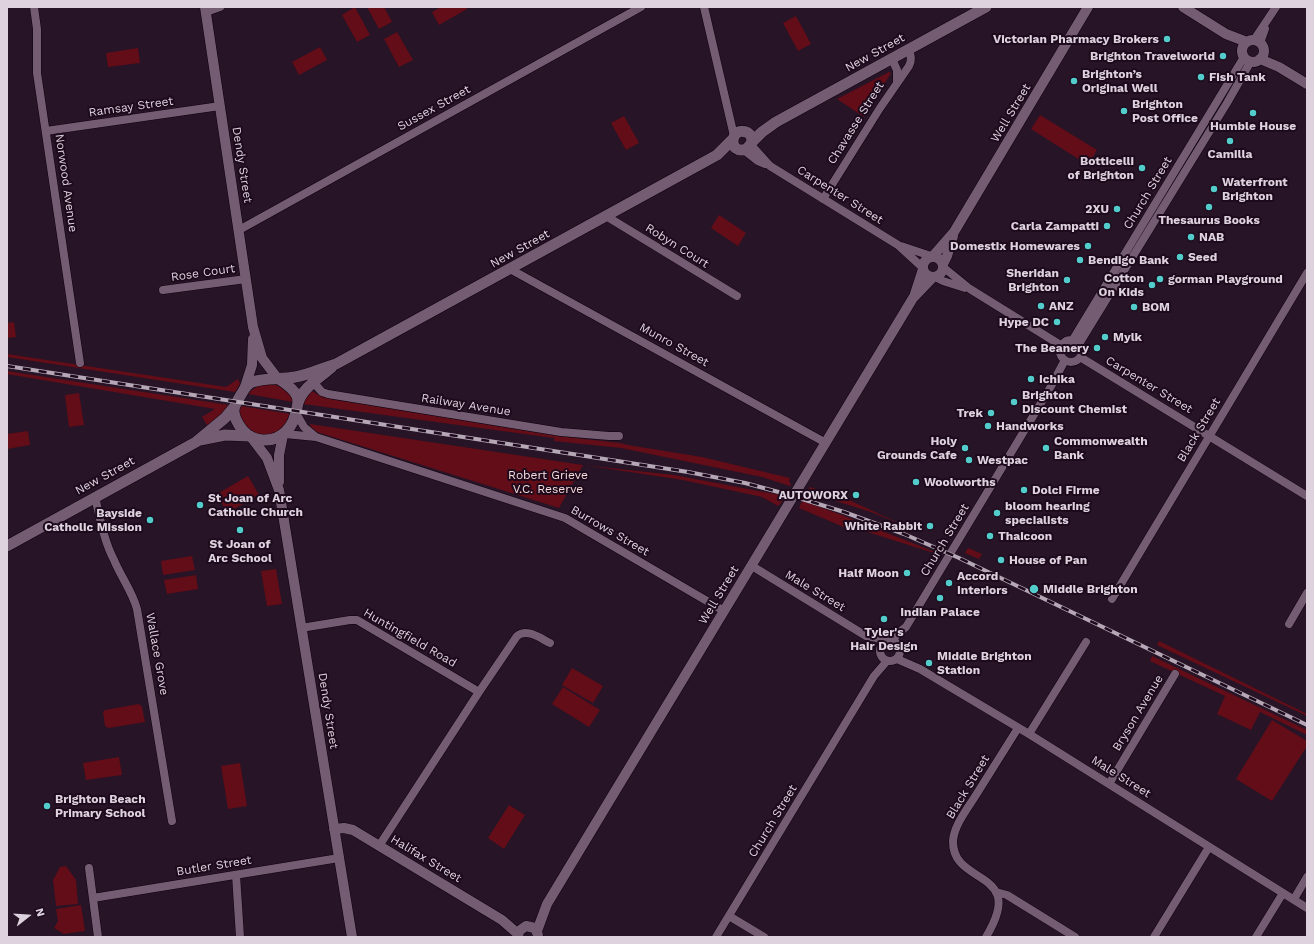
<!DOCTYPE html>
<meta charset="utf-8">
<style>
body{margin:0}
#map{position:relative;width:1314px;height:944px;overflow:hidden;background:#271427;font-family:"Work Sans",sans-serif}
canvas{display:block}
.frame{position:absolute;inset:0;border:8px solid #dfd2df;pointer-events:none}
.north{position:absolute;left:8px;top:896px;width:40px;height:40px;-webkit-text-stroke:3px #1d0b1d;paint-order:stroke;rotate:73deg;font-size:11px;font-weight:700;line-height:16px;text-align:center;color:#dfd2df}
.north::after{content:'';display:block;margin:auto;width:14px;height:18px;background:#dfd2df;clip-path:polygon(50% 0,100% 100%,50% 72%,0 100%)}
</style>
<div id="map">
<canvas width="1314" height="944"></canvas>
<div class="frame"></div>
<div class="north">N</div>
</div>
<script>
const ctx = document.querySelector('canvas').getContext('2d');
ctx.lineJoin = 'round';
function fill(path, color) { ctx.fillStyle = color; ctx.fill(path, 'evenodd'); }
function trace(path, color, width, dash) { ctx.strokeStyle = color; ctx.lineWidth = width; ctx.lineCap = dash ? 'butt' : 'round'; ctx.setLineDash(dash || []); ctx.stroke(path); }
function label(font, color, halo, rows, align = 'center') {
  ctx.font = font + ' "Work Sans",sans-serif'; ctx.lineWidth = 4; ctx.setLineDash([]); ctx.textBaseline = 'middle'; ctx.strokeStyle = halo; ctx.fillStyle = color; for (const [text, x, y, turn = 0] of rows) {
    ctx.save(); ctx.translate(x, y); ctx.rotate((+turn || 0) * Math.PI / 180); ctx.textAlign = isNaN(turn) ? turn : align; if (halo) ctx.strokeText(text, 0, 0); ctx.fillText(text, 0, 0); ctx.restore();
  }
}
fill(new Path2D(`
 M 355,7 L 370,35 L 357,42 L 342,15 Z
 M 367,7 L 384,7 L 392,22 L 379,29 Z
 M 441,7 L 466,7 L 467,9 L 439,25 L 432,12 Z
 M 796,16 L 811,44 L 798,51 L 783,23 Z
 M 397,32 L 413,60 L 399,67 L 384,39 Z
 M 320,47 L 327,60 L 299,75 L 292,62 Z
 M 138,48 L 140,63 L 108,67 L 106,53 Z
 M 889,72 L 891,73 L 864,117 L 837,99 Z
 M 1040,115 L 1097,150 L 1088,165 L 1031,129 Z
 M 624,116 L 639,143 L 626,150 L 611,123 Z
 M 719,215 L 746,233 L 738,246 L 711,228 Z
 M 14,322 L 16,337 L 7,338 L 7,323 Z
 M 7,354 L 226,387 L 238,379 L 240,384 L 235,392 L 7,357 Z
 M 7,371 L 26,374 L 229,405 L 224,412 L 207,425 L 202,417 L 215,409 L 7,374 Z
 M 266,384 C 279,384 284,388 293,397 L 293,402 L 248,394 C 253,388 258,386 266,384 Z
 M 312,391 L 322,397 L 336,400 L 557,436 L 620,443 L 628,445 L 702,457 L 790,478 L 789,481 L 791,485 L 790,486 L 762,477 L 621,448 L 554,441 L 554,438 L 303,404 L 304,401 Z
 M 79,393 L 84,425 L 69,427 L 65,395 Z
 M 241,406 L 291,414 C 276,453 231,431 241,406 Z
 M 310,424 L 583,465 L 674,475 L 785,496 L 781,503 L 778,506 L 762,497 L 683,480 L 583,465 L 559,508 L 317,432 L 311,429 Z
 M 28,431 L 30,445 L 7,449 L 7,434 Z
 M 248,476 L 259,495 L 227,513 L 217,494 Z
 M 810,487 L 849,500 L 901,524 L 871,512 L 807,492 Z
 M 802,501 L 842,515 L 935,552 L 934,553 L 855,528 L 853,531 L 799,508 Z
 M 968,548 L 982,554 L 979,559 L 965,553 Z
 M 192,556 L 195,570 L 163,575 L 161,561 Z
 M 276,569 L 282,604 L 267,606 L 261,571 Z
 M 196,575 L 198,589 L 167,594 L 164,580 Z
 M 1159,641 L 1307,714 L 1307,716 L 1157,645 Z
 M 1152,656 L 1307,730 L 1307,735 L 1260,712 L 1251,730 L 1217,714 L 1225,696 L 1150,661 Z
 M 572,668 L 603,686 L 593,703 L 562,685 Z
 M 563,687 L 600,710 L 589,727 L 552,704 Z
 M 139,704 L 142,707 L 145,722 L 109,728 L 105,726 L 103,712 L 105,710 Z
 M 1272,720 L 1307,741 L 1307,746 L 1272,801 L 1236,779 Z
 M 119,757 L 122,775 L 86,780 L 83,763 Z
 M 240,763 L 247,806 L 228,809 L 221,766 Z
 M 509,805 L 525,815 L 504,849 L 488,838 Z
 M 66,866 L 76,880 L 78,904 L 56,906 L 53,880 L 60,867 Z
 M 81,905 L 85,931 L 64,934 L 54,928 L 58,921 L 56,909 Z`), '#620d17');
const minor = new Path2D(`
 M 34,7 L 37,29 L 37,73 L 80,363
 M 704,7 L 734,136
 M 206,12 L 220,7
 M 1254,40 L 1276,7
 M 1260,43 L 1265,29
 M 892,59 L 897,70 L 897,81
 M 46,131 L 220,106
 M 751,145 L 770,166 L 898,245 L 922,267
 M 744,150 L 758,161 L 765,164
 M 823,199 L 880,108 L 909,66 C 912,60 911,56 909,50
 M 606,216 L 737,296
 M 239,230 L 641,7
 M 901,246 L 931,256
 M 943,267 L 970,289 L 1062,346
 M 510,269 L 826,443
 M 935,277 L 943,281 L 965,288
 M 163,290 L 246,279
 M1060 351a11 11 0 1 1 22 0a11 11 0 1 1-22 0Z
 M 1072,341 L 1244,57
 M 1079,344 L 1227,103 L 1251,61
 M 1080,357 L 1307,496
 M 314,383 L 322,392 L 328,394 L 561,432 L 609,436 L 619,436
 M 296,413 L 304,427 L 316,437
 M 285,434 L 316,437 L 565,518 L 724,611
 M 95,497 C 100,518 104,541 114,560 C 121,577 132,591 137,609 L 172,821
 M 752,566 L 866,636 L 877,638 L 883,642
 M 1112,599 L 1307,273
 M 1289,624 L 1307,593
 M 301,628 L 350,620 L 357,620 L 479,692 L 379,846
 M880 651a10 10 0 1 1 20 0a10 10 0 1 1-20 0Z
 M 893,641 L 897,634 L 906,627 L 1050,388 L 1065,360
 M 897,659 L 920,669 L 1029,734 L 1307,908
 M 479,692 L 517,636 C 527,628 540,638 550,643
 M 1029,734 L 1086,642
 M 1109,784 L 1175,674
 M 89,868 L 98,937
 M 236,875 L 240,937
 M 996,892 L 1007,895 L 1075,937
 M 93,898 L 339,858
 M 1294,899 L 1307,877
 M 729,916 L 764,937
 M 716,937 L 874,676 L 887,661
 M 986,937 C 1028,868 952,887 953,841 C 954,825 968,808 976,795 C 990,773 1004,750 1018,728
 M 1154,937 L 1209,847
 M 1256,937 L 1283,893`);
const tertiary = new Path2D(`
 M 205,7 L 253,327 L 262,358 L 278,379
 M 1183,7 L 1226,34 L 1247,42
 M1242 51a11 11 0 1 1 22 0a11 11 0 1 1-22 0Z
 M 1260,59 L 1279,67 L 1307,84
 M 933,256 L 954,232 L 1088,7
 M923 267a10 10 0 1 1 20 0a10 10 0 1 1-20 0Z
 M 943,264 L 947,256 L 953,236
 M 914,297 L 923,269
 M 244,390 L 252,365 L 253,339
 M 251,437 L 267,458 L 279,490 L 352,937
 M 279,482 L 279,455 L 283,435
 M 334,829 L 344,828 L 353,830 L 502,920 L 518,934
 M 537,931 L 547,904 L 913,298 L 933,277
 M 518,937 L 519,931 L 526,926 L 535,928 L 538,935`);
const secondary = new Path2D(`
 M 752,142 C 752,137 750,133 746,132 C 730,126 727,156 747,149 L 752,142 L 762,132 L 776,122 L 986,7
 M 279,379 C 285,383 294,389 297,396 C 298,399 298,404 297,408 C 294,426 283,441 263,440 C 259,440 255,439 251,437 C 243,433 233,419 234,409 C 235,404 239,398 242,393 C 245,388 247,384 252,382 C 266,377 281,380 295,377 C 309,375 322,368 336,364 L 717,155 L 733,139
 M 298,403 C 302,388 321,377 332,367
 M 200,440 L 225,435 L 250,436
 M 7,546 L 196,442 L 225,418 L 235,406`);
trace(minor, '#0f020f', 9);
trace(tertiary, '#0f020f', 11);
trace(secondary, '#0f020f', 12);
trace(minor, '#745d73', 8);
trace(tertiary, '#745d73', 10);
trace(secondary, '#745d73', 11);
const rail = new Path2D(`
 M 7,366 L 688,472 L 745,483 L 786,494 L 844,512 L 904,534 L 959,558 L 1307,725`);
trace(rail, '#b5a7b5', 4);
trace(rail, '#1d0b1d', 2.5, [8]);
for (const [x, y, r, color] of [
 [1167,39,4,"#53cdcb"],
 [1223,56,4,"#53cdcb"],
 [1201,77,4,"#53cdcb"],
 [1074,81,4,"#53cdcb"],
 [1124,111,4,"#53cdcb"],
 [1253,113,4,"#53cdcb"],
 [1230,141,4,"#53cdcb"],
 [1142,168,4,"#53cdcb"],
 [1214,189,4,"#53cdcb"],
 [1209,207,4,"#53cdcb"],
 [1117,209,4,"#53cdcb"],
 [1107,226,4,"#53cdcb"],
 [1191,237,4,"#53cdcb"],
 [1088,246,4,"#53cdcb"],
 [1180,257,4,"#53cdcb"],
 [1080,260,4,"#53cdcb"],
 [1160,279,4,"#53cdcb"],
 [1067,280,4,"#53cdcb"],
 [1152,285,4,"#53cdcb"],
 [1041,306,4,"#53cdcb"],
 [1134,307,4,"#53cdcb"],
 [1057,322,4,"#53cdcb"],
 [1105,337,4,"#53cdcb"],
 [1097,348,4,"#53cdcb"],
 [1031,379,4,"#53cdcb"],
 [1014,402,4,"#53cdcb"],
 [991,413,4,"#53cdcb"],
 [988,426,4,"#53cdcb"],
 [965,448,4,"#53cdcb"],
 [1046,448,4,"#53cdcb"],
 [969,460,4,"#53cdcb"],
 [916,482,4,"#53cdcb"],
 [1024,490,4,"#53cdcb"],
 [856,495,4,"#53cdcb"],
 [200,505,4,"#53cdcb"],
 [997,513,4,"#53cdcb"],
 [150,520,4,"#53cdcb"],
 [930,526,4,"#53cdcb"],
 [240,530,4,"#53cdcb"],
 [990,536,4,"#53cdcb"],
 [1001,560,4,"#53cdcb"],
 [907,573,4,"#53cdcb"],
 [949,583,4,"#53cdcb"],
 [1034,589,5,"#53cdcb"],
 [940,598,4,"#53cdcb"],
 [884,619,4,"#53cdcb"],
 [929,663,4,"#53cdcb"],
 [47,806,4,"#53cdcb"]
]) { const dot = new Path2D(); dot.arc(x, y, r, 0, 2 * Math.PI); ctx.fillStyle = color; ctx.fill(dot); trace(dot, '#1d0b1d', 1.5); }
label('bold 12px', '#dfd2df', '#1d0b1d', [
 ["Victorian Pharmacy Brokers",1159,39,"right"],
 ["Brighton Travelworld",1215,56,"right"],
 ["Brighton’s",1082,74],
 ["Original Well",1082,88],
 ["Fish Tank",1209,77],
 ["Brighton",1132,104],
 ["Post Office",1132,118],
 ["Humble House",1253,126,"center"],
 ["Camilla",1230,154,"center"],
 ["Botticelli",1134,161,"right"],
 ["of Brighton",1134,175,"right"],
 ["Waterfront",1222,182],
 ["Brighton",1222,196],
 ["2XU",1109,209,"right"],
 ["Thesaurus Books",1209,220,"center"],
 ["Carla Zampatti",1099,226,"right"],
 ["NAB",1199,237],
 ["Domestix Homewares",1080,246,"right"],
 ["Seed",1188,257],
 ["Bendigo Bank",1088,260],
 ["Sheridan",1059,273,"right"],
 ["Brighton",1059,287,"right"],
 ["Cotton",1144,278,"right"],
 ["On Kids",1144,292,"right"],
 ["gorman Playground",1168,279],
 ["ANZ",1049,306],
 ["BOM",1142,307],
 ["Hype DC",1049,322,"right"],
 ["Mylk",1113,337],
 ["The Beanery",1089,348,"right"],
 ["Ichika",1039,379],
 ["Brighton",1022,395],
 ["Discount Chemist",1022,409],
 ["Trek",983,413,"right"],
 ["Handworks",996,426],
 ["Holy",957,441,"right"],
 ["Grounds Cafe",957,455,"right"],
 ["Commonwealth",1054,441],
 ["Bank",1054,455],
 ["Westpac",977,460],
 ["Woolworths",924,482],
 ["Dolci Firme",1032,490],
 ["AUTOWORX",848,495,"right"],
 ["St Joan of Arc",208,498],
 ["Catholic Church",208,512],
 ["bloom hearing",1005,506],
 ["specialists",1005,520],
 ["Bayside",142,513,"right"],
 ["Catholic Mission",142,527,"right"],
 ["White Rabbit",922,526,"right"],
 ["Thaicoon",998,536],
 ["St Joan of",240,544,"center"],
 ["Arc School",240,558,"center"],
 ["House of Pan",1009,560],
 ["Half Moon",899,573,"right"],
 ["Accord",957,576],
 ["Interiors",957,590],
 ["Middle Brighton",1043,589],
 ["Indian Palace",940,612,"center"],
 ["Tyler's",884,632,"center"],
 ["Hair Design",884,646,"center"],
 ["Middle Brighton",937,656],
 ["Station",937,670],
 ["Brighton Beach",55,799],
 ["Primary School",55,813]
], 'left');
label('12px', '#dfd2df', '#1d0b1d', [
 ["New Street",875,53,-29],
 ["Ramsay Street",131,107,-8],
 ["Sussex Street",434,108,-29],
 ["Well Street",1011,113,-59],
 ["Chavasse Street",856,123,-58],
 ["Dendy Street",242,165,81],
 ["Norwood Avenue",66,183,82],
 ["Church Street",1148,193,-59],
 ["Carpenter Street",840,195,32],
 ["Robyn Court",677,246,32],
 ["New Street",520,249,-29],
 ["Rose Court",203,273,-8],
 ["Munro Street",674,345,29],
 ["Carpenter Street",1149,385,31],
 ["Railway Avenue",466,405,9],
 ["Black Street",1199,430,-59],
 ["New Street",105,476,-29],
 ["Burrows Street",610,531,30],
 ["Church Street",945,540,-59],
 ["Male Street",815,591,31],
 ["Well Street",719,595,-59],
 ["Huntingfield Road",410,638,30],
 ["Wallace Grove",157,654,80],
 ["Dendy Street",328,711,81],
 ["Bryson Avenue",1138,713,-59],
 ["Male Street",1121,777,32],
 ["Black Street",968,787,-59],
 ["Church Street",773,821,-59],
 ["Halifax Street",426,859,31],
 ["Butler Street",214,866,-9]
]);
label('12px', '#f9dddb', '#1d0b1d', [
 ["Robert Grieve",548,475],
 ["V.C. Reserve",548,489]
]);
</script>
